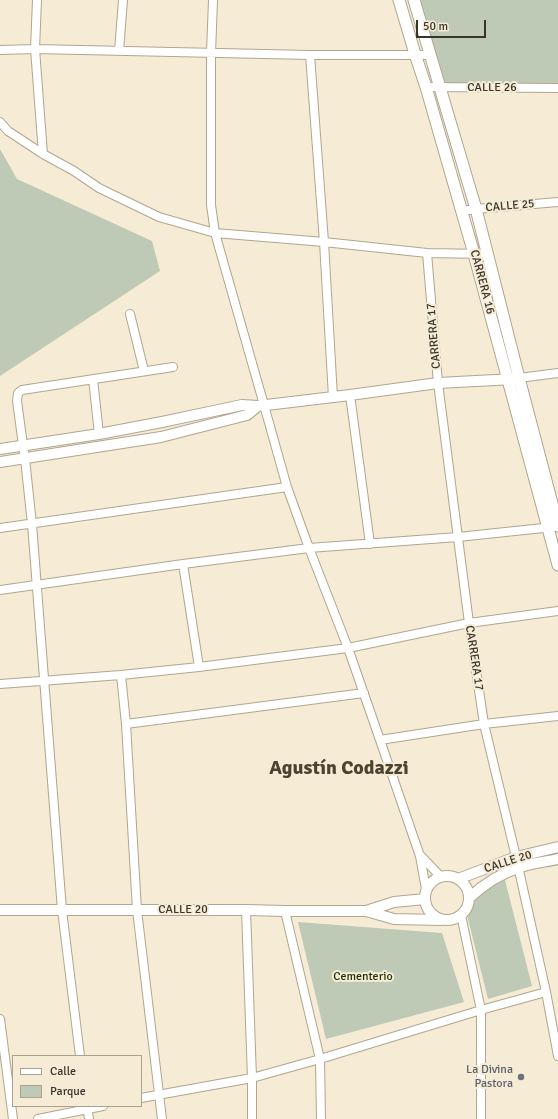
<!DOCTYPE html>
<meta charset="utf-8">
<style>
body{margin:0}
#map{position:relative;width:558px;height:1119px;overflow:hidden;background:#f6ecd5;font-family:Signika,sans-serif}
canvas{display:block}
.legend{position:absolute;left:12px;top:1055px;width:130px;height:52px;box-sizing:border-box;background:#f6ecd5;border:1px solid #aaa291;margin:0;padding:5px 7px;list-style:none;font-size:12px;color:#38342b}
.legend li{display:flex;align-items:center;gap:8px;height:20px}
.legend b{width:20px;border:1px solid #aaa291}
.scale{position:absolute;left:416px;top:20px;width:70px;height:18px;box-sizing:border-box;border:2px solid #38342b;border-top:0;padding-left:5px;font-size:12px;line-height:14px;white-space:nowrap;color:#38342b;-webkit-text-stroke:3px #f6ecd5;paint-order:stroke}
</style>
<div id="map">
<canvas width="558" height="1119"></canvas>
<ul class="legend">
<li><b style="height:5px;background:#fff"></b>Calle</li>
<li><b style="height:11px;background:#becab5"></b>Parque</li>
</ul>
<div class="scale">50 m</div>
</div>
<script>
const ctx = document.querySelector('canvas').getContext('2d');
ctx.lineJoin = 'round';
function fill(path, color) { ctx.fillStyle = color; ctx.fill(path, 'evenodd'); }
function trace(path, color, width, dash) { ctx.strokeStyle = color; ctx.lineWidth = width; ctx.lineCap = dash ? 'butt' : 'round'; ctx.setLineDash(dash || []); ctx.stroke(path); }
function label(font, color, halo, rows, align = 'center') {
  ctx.font = font + ' Signika,sans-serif'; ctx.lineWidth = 4; ctx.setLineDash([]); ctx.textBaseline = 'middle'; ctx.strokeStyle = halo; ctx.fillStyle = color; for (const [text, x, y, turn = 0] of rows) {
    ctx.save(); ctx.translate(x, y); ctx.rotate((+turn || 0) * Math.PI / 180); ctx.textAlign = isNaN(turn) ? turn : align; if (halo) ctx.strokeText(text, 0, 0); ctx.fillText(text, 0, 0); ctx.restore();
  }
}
fill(new Path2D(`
 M 420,0 L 558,0 L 558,83 L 444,83 Z
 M 0,149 L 17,179 L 152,241 L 160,271 L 0,376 Z
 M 504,876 L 532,986 L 488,999 L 467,915 L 473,905 L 475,899 Z
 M 298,922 L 442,933 L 464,1002 L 326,1039 Z`), '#becab5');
const minor = new Path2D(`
 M 37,0 L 35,49 L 43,154
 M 213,0 L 211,53 L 211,205 L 215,233 L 264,405 L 287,487 L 309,548 L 348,648 L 380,740 L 420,856 L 426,889
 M 0,50 L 35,49 L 310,55 L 430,55
 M 119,51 L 123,0
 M 310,55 L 324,242 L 333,397
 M 426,87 L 558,88
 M 0,122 L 8,131 L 43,154 L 74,171 L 99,188 L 159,217 L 215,233 L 324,242 L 427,253 L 487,254
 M 462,211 L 476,209 L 558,202
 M 427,253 L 438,383 L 469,623 L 484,724 L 516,857 L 546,992 L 558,1056
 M 130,314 L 144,371
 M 519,378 L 558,373
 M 93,379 L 99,434
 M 350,395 L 370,544
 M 0,528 L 287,487
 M 183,564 L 199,667
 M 0,590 L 183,564 L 309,548 L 458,537 L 553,527
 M 121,675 L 126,724 L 137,910 L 162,1119
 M 0,684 L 121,675 L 199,667 L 348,648 L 469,623 L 558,611
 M 126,724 L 364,693
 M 380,740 L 484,724 L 558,716
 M 421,856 L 441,877
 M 246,910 L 252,1078 L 252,1119
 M 285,911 L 320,1059 L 321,1119
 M 461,915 L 481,1010 L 481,1119
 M 0,1019 L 13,1119
 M 80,1056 L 62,910 L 32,524 L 25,459 L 23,445 L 17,401 L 18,393 L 22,390 L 173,367
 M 141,1098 L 252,1078 L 320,1059 L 481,1010 L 546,992
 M 87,1106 L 89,1119
 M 38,1119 L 103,1106`);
const tertiary = new Path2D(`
 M 0,449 L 99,434 L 162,422 L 242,405 L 258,406 L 350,395 L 438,383 L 514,379
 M 0,462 L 161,437 L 247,415 L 258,406
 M425 898a22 22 0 1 1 44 0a22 22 0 1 1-44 0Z
 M 458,879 L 516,857 L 558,847
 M 469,898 C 483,885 499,874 518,868 C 530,863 545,862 558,859
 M 0,910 L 246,910 L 285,911 L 366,911 L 394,919 L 442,920
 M 366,911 L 394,902 L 425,899`);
const secondary = new Path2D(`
 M 399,0 L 415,54 L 426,87 L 474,254 L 558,565
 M 414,0 L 476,209 L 519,378 L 558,526`);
trace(minor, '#b0a690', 10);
trace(tertiary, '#b0a690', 12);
trace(secondary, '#b0a690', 13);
trace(minor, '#fff', 8);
trace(tertiary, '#fff', 10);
trace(secondary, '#fff', 11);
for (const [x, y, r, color] of [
 [521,1077,4,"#6b7280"]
]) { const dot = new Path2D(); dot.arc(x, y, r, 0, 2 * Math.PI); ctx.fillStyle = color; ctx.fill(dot); trace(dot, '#f6ecd5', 1.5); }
label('12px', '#38342b', '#f6ecd5', [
 ["CALLE 26",492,88],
 ["CALLE 25",510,206,-5],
 ["CARRERA 16",482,282,75],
 ["CARRERA 17",434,336,-95],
 ["CARRERA 17",474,658,81],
 ["CALLE 20",508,862,-18],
 ["CALLE 20",183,910]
]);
label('12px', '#1b3200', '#f6ecd5', [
 ["Cementerio",363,977]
]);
label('12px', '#5b616d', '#f6ecd5', [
 ["La Divina",513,1070],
 ["Pastora",513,1084]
], 'right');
label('bold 20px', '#4b4330', '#f6ecd5', [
 ["Agustín Codazzi",339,769]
]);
</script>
